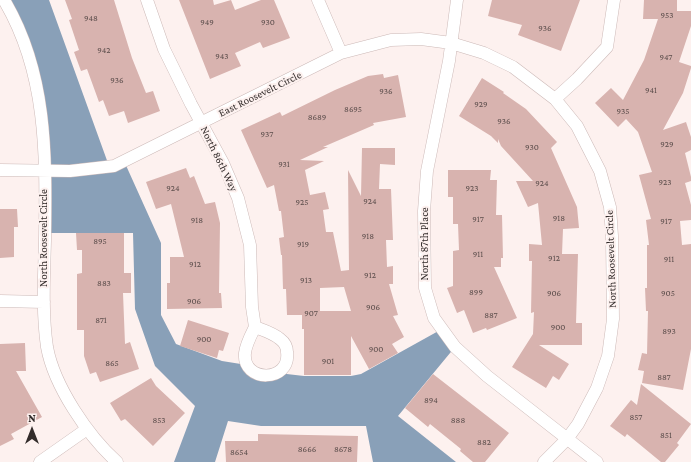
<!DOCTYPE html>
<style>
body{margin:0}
#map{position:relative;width:691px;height:462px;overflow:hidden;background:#fdf1ef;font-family:"Crimson Pro",serif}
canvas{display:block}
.north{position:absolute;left:12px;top:410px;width:40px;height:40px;-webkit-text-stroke:3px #fdf1ef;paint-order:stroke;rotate:0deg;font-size:11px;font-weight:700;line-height:16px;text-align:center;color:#332c2b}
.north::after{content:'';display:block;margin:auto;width:14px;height:18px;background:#332c2b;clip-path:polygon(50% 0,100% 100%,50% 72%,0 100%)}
</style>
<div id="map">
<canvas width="691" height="462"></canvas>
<div class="north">N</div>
</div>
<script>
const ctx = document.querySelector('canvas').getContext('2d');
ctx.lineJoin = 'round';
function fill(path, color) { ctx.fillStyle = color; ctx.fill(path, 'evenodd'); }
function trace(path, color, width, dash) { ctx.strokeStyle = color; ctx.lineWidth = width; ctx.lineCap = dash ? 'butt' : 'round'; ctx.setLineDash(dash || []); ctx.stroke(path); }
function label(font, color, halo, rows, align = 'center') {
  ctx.font = font + ' "Crimson Pro",serif'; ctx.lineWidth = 4; ctx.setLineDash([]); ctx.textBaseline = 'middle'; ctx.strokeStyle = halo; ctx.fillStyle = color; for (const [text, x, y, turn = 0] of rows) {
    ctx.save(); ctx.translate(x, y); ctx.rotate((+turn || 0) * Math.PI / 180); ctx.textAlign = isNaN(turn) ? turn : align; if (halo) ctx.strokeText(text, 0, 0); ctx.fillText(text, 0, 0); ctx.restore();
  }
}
fill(new Path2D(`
 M 4,0 L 49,0 L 109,166 L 124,161 L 161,243 L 161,315 L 176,344 L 222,361 L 247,365 L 278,373 L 304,376 L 351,376 L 361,374 L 442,329 L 455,347 L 398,416 L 456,462 L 373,462 L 366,426 L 261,426 L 228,421 L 215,462 L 174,462 L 195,406 L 155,366 L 135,309 L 133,233 L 45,233 L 41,103 Z`), '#89a0b8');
fill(new Path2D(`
 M 65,0 L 114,0 L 132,58 L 146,93 L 153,91 L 160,111 L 128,123 L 124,111 L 109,116 L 103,100 L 99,102 L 87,69 L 81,71 L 74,52 L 79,50 L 69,20 L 72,19 Z
 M 179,0 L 213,0 L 214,5 L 231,0 L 235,10 L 261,0 L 274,0 L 290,38 L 263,48 L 260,42 L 235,53 L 241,66 L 210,79 Z
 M 492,0 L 580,0 L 561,51 L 518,35 L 522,25 L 488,16 Z
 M 644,0 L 677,0 L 677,11 L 691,11 L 691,26 L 679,62 L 691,66 L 691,68 L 683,93 L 663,130 L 686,122 L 691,137 L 691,150 L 685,153 L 691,177 L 691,181 L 685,183 L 691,205 L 691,220 L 680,221 L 682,245 L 691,244 L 691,349 L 683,390 L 642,383 L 644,371 L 638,370 L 642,353 L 647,354 L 648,311 L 646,311 L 645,288 L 647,288 L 647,245 L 649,245 L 646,220 L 651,219 L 639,175 L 652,172 L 638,132 L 626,119 L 618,127 L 595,103 L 611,88 L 623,100 L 644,60 L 658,19 L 643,19 Z
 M 383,74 L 384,78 L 398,75 L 406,117 L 373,123 L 374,125 L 323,147 L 328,147 L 300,160 L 324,161 L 305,170 L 310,195 L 325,192 L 329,209 L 323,210 L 326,232 L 333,232 L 341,271 L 349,270 L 348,170 L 361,196 L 362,148 L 395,148 L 395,165 L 380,164 L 379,189 L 391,189 L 393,240 L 386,240 L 387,267 L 393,266 L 393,284 L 389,284 L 398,315 L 393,316 L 404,337 L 392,344 L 398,353 L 369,369 L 351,336 L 351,375 L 304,375 L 304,329 L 302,329 L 302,315 L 287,315 L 286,289 L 283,289 L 282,255 L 281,255 L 279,238 L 284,237 L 281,211 L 279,211 L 274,185 L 267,188 L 241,130 L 280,112 L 282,116 L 335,90 L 368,76 ZM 344,287 L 351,311 L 320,311 L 320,288 Z
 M 482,78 L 504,92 L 503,93 L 526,109 L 557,142 L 551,148 L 577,207 L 579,228 L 563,229 L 562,254 L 578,254 L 576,323 L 582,323 L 582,345 L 539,345 L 569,364 L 559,380 L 553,376 L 546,388 L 512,367 L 533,334 L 534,312 L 531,313 L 532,261 L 529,261 L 529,244 L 542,245 L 538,203 L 528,207 L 516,181 L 533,181 L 501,146 L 498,139 L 498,143 L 491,136 L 459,116 Z
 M 186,168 L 190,178 L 194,176 L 205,204 L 215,202 L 220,223 L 219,293 L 221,293 L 222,308 L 167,309 L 167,283 L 170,283 L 170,257 L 184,257 L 171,204 L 156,209 L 146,182 Z
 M 448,170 L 491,170 L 490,180 L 497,180 L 496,215 L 502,215 L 503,258 L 501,258 L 501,267 L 494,267 L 517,318 L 487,330 L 486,328 L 473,333 L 464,310 L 457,313 L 447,288 L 453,286 L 453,251 L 459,250 L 458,224 L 453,224 L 453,197 L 448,197 Z
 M 0,209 L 17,209 L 18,227 L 14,227 L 14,257 L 0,258 Z
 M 76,233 L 124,233 L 124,273 L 131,273 L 131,293 L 123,293 L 125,344 L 130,342 L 139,369 L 100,382 L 96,372 L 90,374 L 84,356 L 84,330 L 77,330 L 77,274 L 82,273 L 82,250 L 77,250 Z
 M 188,320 L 229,333 L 223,351 L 219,350 L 217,358 L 180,346 Z
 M 25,343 L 26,371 L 16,371 L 42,417 L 11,434 L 14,439 L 0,446 L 0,344 Z
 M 433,374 L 509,433 L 485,462 L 473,462 L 460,451 L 461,449 L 430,424 L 428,427 L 405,408 Z
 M 151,378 L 156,386 L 185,413 L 153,446 L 125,419 L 121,421 L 110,403 Z
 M 641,384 L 691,424 L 677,443 L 679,445 L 665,462 L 661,462 L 627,434 L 625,437 L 610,426 L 631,400 L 637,405 Z
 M 258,434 L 358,436 L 357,462 L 226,462 L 225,441 L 258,441 Z`), '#d8b3af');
const minor = new Path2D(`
 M 4,0 C 48,74 46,157 45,241 C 44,276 42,313 47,347 C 54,386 88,436 117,462
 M 147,0 L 164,49 L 191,104 L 223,163 L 238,198 L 250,245 L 252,307 L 255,327
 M 318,0 L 341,53
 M 457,0 L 449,61 L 427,171 L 424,211 L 425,288 L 434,318 L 455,347 L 487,376 L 597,462
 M 555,99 L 577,79 L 607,47 L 614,0
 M 0,170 L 70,171 L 114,166 L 341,53 L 391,40 L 421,39 L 451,43 L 484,53 L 513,67 L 555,99 L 577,126 L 600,171 L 610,207 L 612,236 L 613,319 L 608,356 L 597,388 L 578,424 L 567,439 L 544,462
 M 0,301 L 44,302
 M 255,327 C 263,330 273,333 280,339 C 284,342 287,347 287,352 C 291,383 242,383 245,353 C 246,344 251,335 255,327 Z
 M 40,462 L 87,429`);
trace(minor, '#ccb9b7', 13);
trace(minor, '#fff', 12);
label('9px', '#5c4e4c', null, [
 ["953",667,15],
 ["948",91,18],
 ["949",207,22],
 ["930",268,22],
 ["936",545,28],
 ["942",104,50],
 ["943",222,56],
 ["947",666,57],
 ["936",117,80],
 ["941",651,90],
 ["936",386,91],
 ["929",481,104],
 ["8695",353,109],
 ["935",623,111],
 ["8689",317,117],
 ["936",504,121],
 ["937",267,134],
 ["929",667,144],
 ["930",532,147],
 ["931",284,164],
 ["923",665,182],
 ["924",542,183],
 ["924",173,188],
 ["923",472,188],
 ["924",370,201],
 ["925",302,202],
 ["918",559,218],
 ["917",478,219],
 ["918",197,220],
 ["917",666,221],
 ["918",368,236],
 ["895",100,241],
 ["919",303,244],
 ["911",478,254],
 ["912",554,258],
 ["911",669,259],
 ["912",195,264],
 ["912",370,275],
 ["913",306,280],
 ["883",104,283],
 ["899",476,292],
 ["906",554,293],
 ["905",668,293],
 ["906",194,301],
 ["906",373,307],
 ["907",311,313],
 ["887",491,315],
 ["871",101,320],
 ["900",558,327],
 ["893",669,331],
 ["900",204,339],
 ["900",376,349],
 ["901",328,361],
 ["865",112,363],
 ["887",664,377],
 ["894",431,400],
 ["857",636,417],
 ["853",159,420],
 ["888",458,420],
 ["851",666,435],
 ["882",484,442],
 ["8666",307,449],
 ["8678",343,449],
 ["8654",239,452]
]);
label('11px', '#332c2b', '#fdf1ef', [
 ["East Roosevelt Circle",260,94,-26],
 ["North 86th Way",219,159,64],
 ["North Roosevelt Circle",44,238,-90],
 ["North 87th Place",425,244,-90],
 ["North Roosevelt Circle",611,259,-92]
]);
</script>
